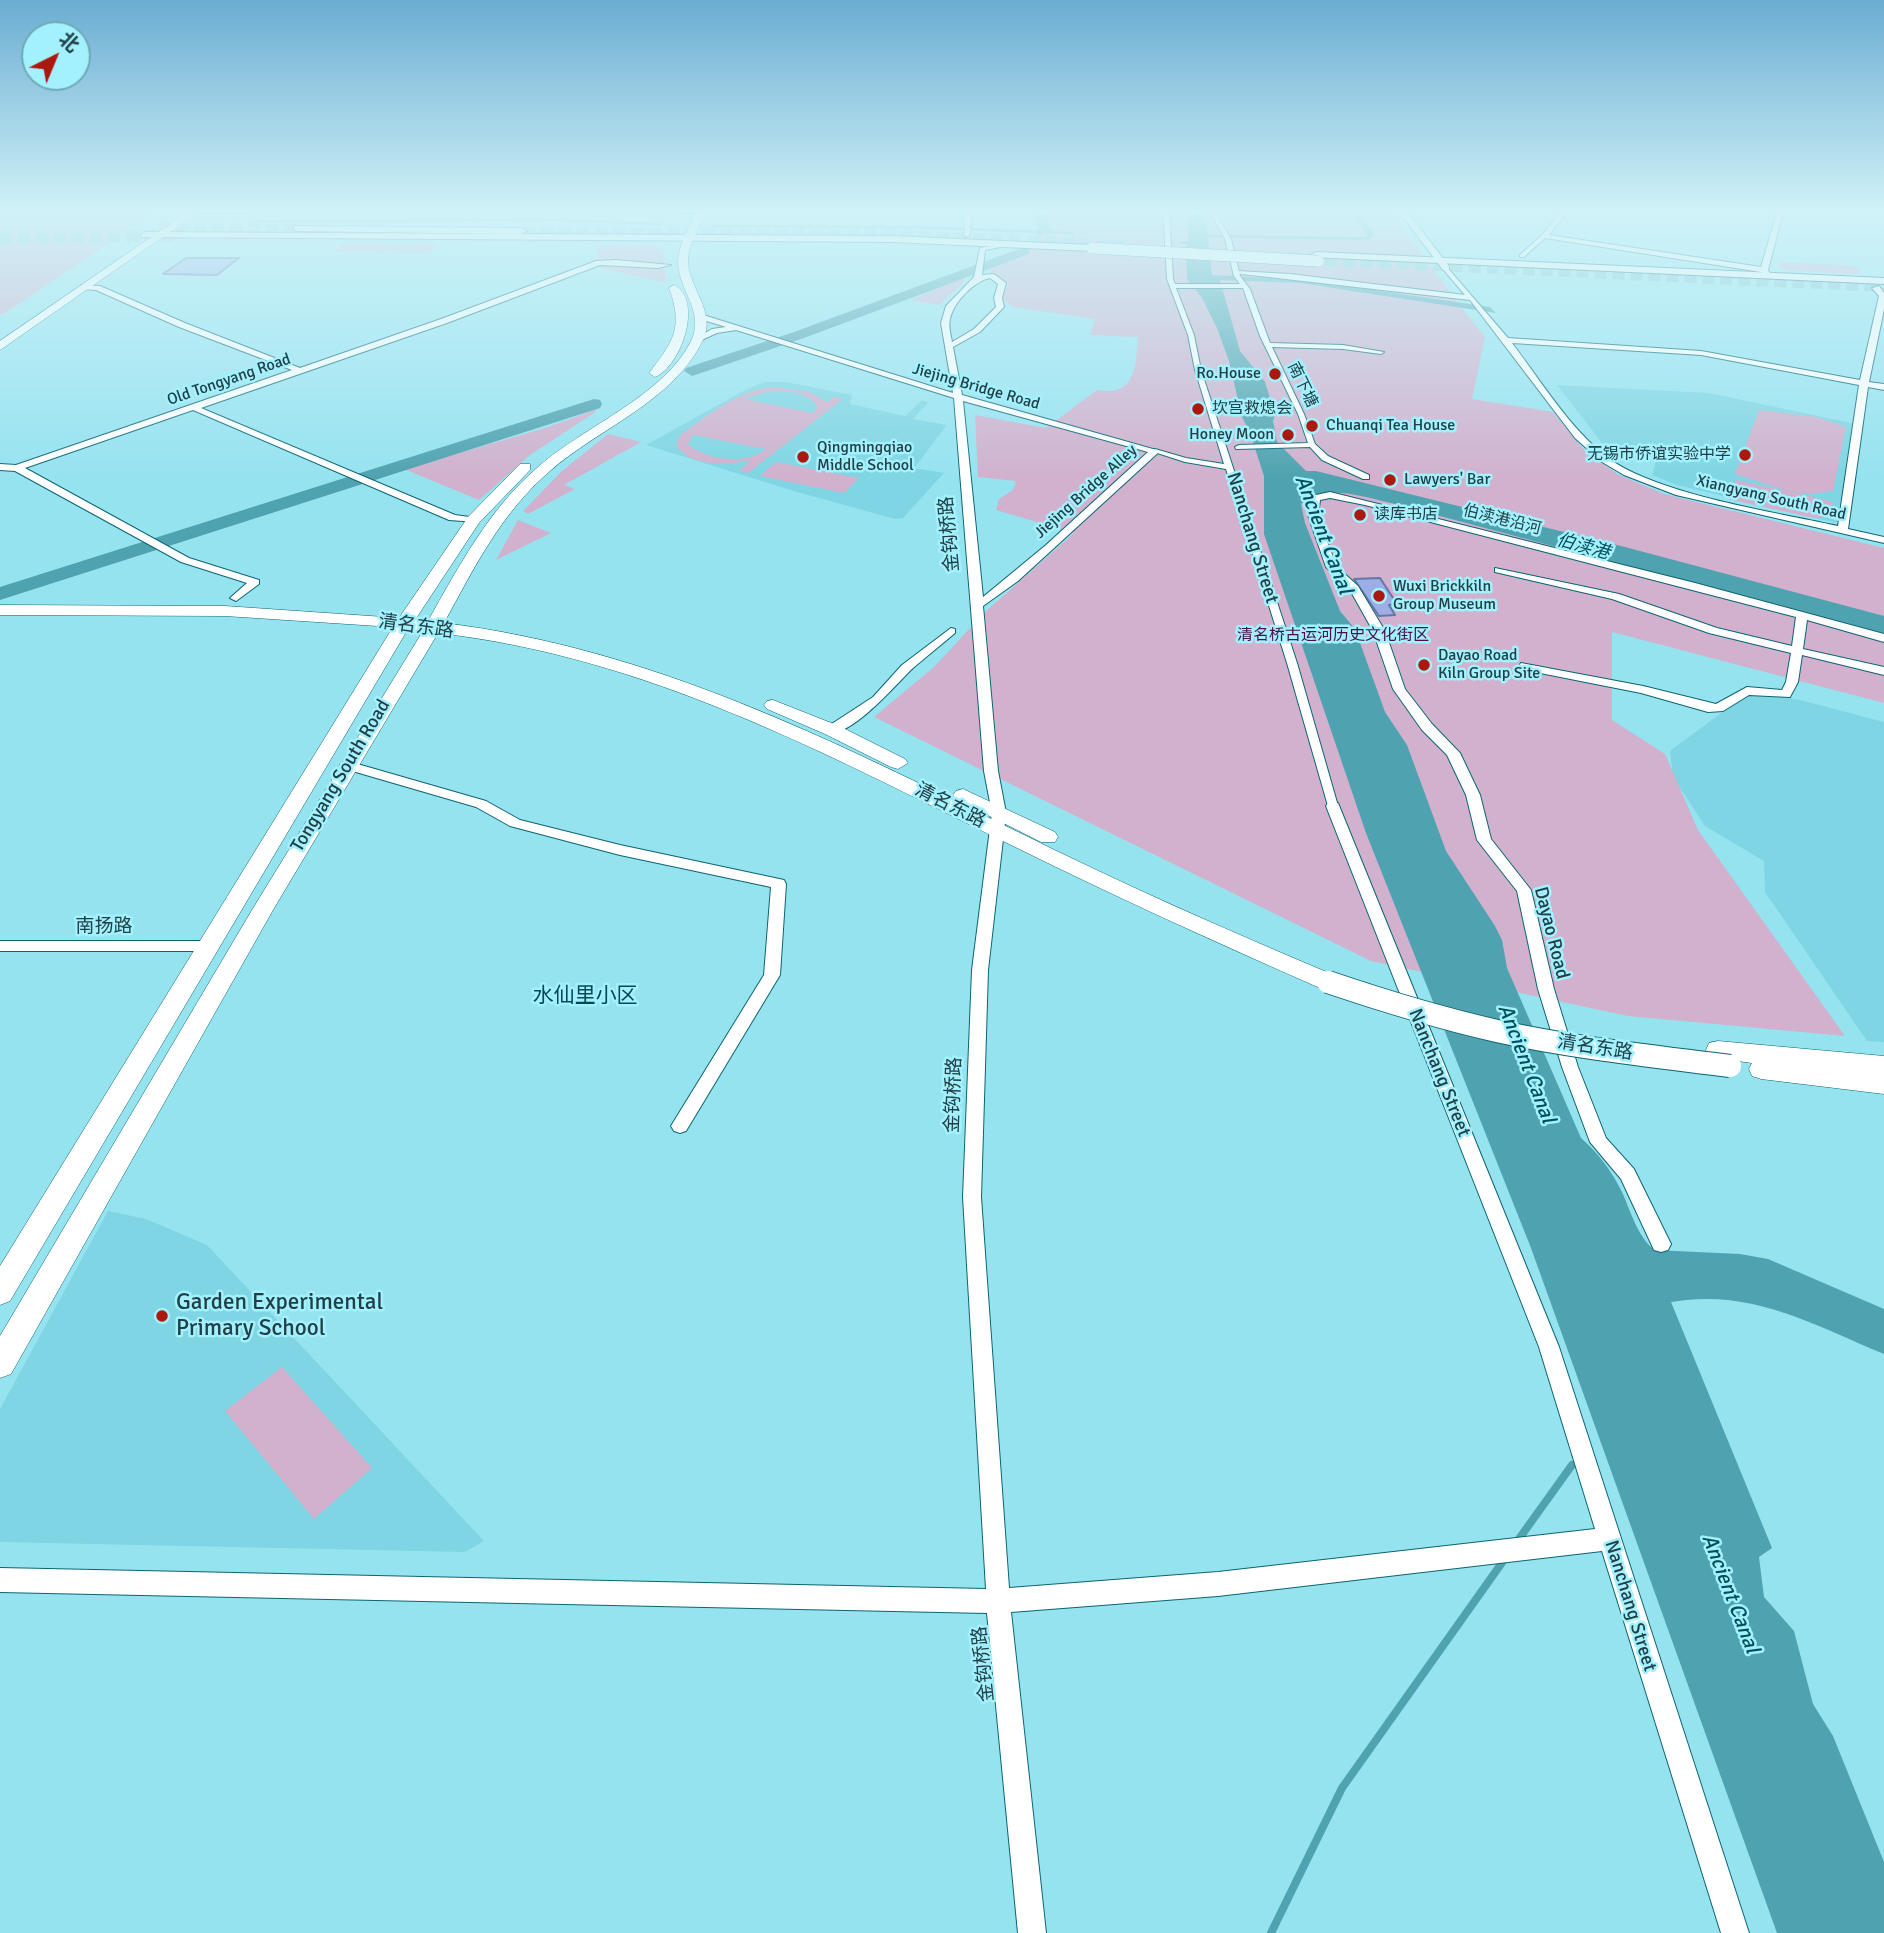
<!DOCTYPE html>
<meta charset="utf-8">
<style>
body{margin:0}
#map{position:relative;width:1884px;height:1933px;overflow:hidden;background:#96e3f0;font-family:Signika,"Noto Sans SC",sans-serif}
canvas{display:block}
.north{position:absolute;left:21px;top:21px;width:70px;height:70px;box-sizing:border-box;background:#a3f0fe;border:2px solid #6faab4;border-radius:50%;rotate:43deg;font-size:19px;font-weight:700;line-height:28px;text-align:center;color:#204046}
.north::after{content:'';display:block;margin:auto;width:24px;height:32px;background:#aa180e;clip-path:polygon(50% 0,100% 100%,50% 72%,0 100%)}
</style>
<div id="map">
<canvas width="1884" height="1933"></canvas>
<div class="north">北</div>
</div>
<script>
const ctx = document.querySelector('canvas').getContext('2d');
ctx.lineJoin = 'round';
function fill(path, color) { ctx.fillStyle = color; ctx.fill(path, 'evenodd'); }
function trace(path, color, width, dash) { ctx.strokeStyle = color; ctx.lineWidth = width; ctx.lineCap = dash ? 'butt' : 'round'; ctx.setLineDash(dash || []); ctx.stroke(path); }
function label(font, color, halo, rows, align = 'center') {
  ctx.font = font + ' Signika,"Noto Sans SC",sans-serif'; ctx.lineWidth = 5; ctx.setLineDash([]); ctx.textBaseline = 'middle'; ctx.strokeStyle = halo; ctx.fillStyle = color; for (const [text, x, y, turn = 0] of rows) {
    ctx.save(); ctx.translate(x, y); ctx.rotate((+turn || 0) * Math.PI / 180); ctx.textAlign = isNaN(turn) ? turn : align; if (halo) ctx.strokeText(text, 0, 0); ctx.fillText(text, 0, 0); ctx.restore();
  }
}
fill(new Path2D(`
 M 765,382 L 786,382 L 852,395 L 850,404 L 905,416 L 921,401 L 929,402 L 913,419 L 947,425 L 914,468 L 944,473 L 903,518 L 895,519 L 797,492 L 646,445 L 747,389 Z
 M 1557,385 L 1709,393 L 1856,424 L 1836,523 L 1677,485 L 1652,475 L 1657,459 L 1602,443 Z
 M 1751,691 L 1800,700 L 1884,722 L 1884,1042 L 1867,1041 L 1765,892 L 1764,861 L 1705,826 L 1673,777 L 1670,751 Z
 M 108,1211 L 146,1219 L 207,1245 L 484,1541 L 465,1552 L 0,1542 L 0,1409 Z`), '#7fd5e3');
fill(new Path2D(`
 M 0,209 L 159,209 L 4,314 L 0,314 Z
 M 1047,209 L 1389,209 C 1421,252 1451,295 1485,337 L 1472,399 L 1553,412 L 1586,452 L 1619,475 L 1664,494 L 1884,548 L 1884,703 L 1612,632 L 1612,720 L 1665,754 L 1698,830 L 1845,1036 L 1628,1016 L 1371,961 L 874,717 L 934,667 L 985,612 L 1074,533 L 996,510 L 999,499 L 1013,490 L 1016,481 L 978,477 L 975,415 L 1046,428 L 1097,390 C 1136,397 1136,366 1138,337 L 1090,335 L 1095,319 L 1013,307 L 1002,298 L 1009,283 L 989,271 C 1015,247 1048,259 1047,209 Z
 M 343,243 L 438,244 L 430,253 L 333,252 Z
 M 596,246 L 651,246 L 663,250 L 666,283 L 585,264 L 598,258 Z
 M 1781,262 L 1848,265 L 1862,270 L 1858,274 L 1789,271 L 1777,266 Z
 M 965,277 L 963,283 L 939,305 L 911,300 Z
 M 773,387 L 809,392 L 828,402 L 834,397 L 843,399 L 748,473 L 739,471 L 750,461 C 728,464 688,468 676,444 L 681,434 C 711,414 736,391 773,387 ZM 766,392 C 783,391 810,390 817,408 L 813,413 L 745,399 ZM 693,435 L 765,449 L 765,450 C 746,465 705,460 688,444 Z
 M 597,409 L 594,413 L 530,455 L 479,500 L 404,469 L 545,428 Z
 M 1759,410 L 1817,417 L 1846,427 L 1833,491 L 1810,494 L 1792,492 L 1833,502 L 1829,516 L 1814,518 L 1728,499 L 1736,480 L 1791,492 L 1735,474 Z
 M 608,434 L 641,442 L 564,485 L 575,489 L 528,514 L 523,511 L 562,471 Z
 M 776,462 L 859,478 L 844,493 L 760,476 Z
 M 518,520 L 551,533 L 496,560 Z
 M 282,1367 L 372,1468 L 314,1519 L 225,1411 Z`), '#d1b1cd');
fill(new Path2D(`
 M 1187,209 L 1201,209 L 1206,214 L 1204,220 L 1208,235 L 1368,237 L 1349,209 L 1355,209 L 1374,234 L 1370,239 L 1360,240 L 1208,237 L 1212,275 L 1298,279 L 1490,307 L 1496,313 L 1300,283 L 1220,280 L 1240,351 L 1265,382 L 1275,414 L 1273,421 L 1277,442 L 1306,471 L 1316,471 L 1625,547 L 1884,616 L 1884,634 L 1391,503 C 1362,497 1326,483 1301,504 L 1305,523 L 1340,611 L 1355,629 L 1385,712 L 1407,745 L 1446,851 L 1495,926 L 1502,940 L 1507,968 L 1581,1138 C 1599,1154 1611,1170 1622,1192 C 1631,1212 1637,1235 1654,1250 L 1740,1254 L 1768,1259 L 1884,1309 L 1884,1354 C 1812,1324 1751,1288 1671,1302 L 1772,1548 L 1759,1557 L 1764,1597 L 1794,1631 L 1813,1704 L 1833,1736 L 1884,1862 L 1884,1933 L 1777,1933 L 1531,1248 L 1366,833 L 1264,534 L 1264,476 L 1250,433 L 1242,417 L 1229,361 L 1217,328 L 1202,298 L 1187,279 L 1186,244 L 1175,243 L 1188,241 Z`), '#4fa2b0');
trace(new Path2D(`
 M 254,221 L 554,220 L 661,224
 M 712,226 L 909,227 L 1072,233`), '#4fa2b0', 2.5);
trace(new Path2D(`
 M 1516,1543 L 1572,1465
 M 1271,1933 L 1342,1788 L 1506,1557`), '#4fa2b0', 8);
fill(new Path2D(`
 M 1035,209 L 1047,209 L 1049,230 L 1040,236 L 1034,232 L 1037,229 Z
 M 1024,247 L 1029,248 L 1029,254 L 804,338 L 698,374 L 692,376 L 684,371 L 686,368 L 794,332 Z
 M 594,399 L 600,400 L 602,404 L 600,408 L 0,600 L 0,587 Z`), '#4fa2b0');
const building = new Path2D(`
 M 186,258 L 239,258 L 217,275 L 163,274 Z
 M 1380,578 L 1397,604 L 1389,605 L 1395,615 L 1379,616 L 1354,579 Z`);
fill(building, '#9baee5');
trace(building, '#6576a6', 2);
trace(new Path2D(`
 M 158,229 L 329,230
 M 487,233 L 898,235 L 1124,246
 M 0,238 L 177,236
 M 1289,258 L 1884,286`), '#7ec2ce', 12, [12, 6]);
const pedestrian = new Path2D(`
 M 1124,209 L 1130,209 L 1125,212 Z
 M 1163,209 L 1169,209 L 1173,279 L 1175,284 L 1240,284 L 1234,276 L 1225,239 L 1208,209 L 1213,209 L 1231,239 L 1240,276 L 1250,289 L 1270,343 L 1343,345 L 1384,352 L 1381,354 L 1343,349 L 1272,347 L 1304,414 L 1315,444 L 1328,456 L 1369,475 L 1369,479 L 1363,479 L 1322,460 L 1310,447 L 1236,449 L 1235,447 L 1239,445 L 1308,443 L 1298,414 L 1260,336 L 1243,288 L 1176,288 L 1194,335 L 1201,370 L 1297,663 L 1338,806 L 1337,808 L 1329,808 L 1328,806 L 1287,663 L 1226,469 L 1185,462 L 1151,451 L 1155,449 L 1186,458 L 1224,464 L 1195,370 L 1188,335 L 1167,279 Z`);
const minor = new Path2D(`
 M 588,209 L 594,209 L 592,212 L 694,214 L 187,214 L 586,212 Z
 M 966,209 L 972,209 L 970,235 L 967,237 L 964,235 Z
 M 1564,209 L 1570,209 L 1549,235 L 1761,267 L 1778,209 L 1784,209 L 1768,270 L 1771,276 L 1767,278 L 1761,272 L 1545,238 L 1524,257 L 1520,257 L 1520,255 L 1542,235 Z
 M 1012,243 L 1012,245 L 985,250 L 982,275 L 994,274 L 1006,283 L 1002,298 L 1004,307 L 980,332 L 953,347 L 962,395 L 1160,451 L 1018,581 L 983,606 L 998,771 L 1006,813 L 988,970 L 981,1197 L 1009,1588 L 1218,1572 L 1595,1529 L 1539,1347 L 1326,806 L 1328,803 L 1338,803 L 1559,1347 L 1749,1933 L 1721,1933 L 1602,1551 L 1218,1596 L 1011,1612 L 1046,1933 L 1018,1933 L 987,1613 L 0,1592 L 0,1568 L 986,1589 L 963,1197 L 972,970 L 992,813 L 984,771 L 954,398 L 736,330 L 717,333 L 697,342 L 693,340 L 712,329 L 726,327 L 697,318 L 700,314 L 953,393 L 941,323 L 946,306 L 974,277 L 980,248 ZM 990,278 L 998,284 L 994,298 L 996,307 L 974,329 L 952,342 C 951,335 948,327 950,319 C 953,303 974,281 990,278 ZM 963,401 L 1148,452 L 1046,545 L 983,597 Z
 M 616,260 L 671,265 L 658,268 L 600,265 L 447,323 L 201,408 L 455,515 L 477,518 L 477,522 L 449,520 L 193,410 L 25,468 L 189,558 L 259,580 L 259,584 L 236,601 L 230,598 L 247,583 L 181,562 L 15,471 L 0,470 L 0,464 L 16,465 L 292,370 L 179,327 L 96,290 L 81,289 L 81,285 L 100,286 L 185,323 L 300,368 L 441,319 L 596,261 Z
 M 1446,266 L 1508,338 L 1701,351 L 1860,380 L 1879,296 L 1872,288 L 1879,286 L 1884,293 L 1884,309 L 1869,382 L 1884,384 L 1884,390 L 1868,387 L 1848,529 L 1884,537 L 1884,543 L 1676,495 L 1624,475 L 1602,462 L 1575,438 L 1470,300 L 1233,273 L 1237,271 L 1290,274 L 1465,295 L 1442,268 ZM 1512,343 L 1701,355 L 1859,385 L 1838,526 C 1775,512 1659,495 1608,458 C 1569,428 1541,381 1512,343 Z
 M 1330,492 L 1695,583 L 1884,634 L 1884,642 L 1807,620 L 1803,649 L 1884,667 L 1884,675 L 1802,655 L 1798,682 L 1790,697 L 1749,695 L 1723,711 L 1708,712 L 1641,693 L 1525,670 L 1519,666 L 1521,663 L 1643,686 L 1716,704 L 1747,687 L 1782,690 L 1786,682 L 1791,653 L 1709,633 L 1612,599 L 1495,572 L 1495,568 L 1619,594 L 1717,628 L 1792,646 L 1796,617 L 1365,505 L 1330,498 L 1320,500 L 1318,515 L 1336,566 L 1358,586 L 1385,631 L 1405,689 L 1432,724 L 1460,753 L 1480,795 L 1491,839 L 1531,890 L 1554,989 L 1578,1067 L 1606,1138 L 1634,1169 L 1671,1244 L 1668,1250 L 1661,1252 L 1654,1250 L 1621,1179 L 1590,1142 L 1562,1067 L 1538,989 L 1517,891 L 1477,840 L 1466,795 L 1447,755 L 1422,730 L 1393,689 L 1373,631 L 1350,590 L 1326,567 L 1308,515 L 1311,496 Z
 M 951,628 L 955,629 L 955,633 C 941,645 927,656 913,668 C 896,684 852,737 827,733 L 827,727 L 873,697 L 902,665 Z
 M 347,761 L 486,801 L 520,820 L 620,845 L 784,880 L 786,884 L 780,975 L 686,1131 L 680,1133 L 674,1131 L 671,1126 L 764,975 L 771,887 L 620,855 L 510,826 L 476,807 L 342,768 L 340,765 Z
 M 0,941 L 209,941 L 217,946 L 209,951 L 0,951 Z`);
const tertiary = new Path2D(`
 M 1397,209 L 1405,209 L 1449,266 L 1449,270 L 1443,270 Z`);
const secondary = new Path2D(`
 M 192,209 L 203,209 L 0,350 L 0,341 Z
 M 698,209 L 708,209 C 701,225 689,241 688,259 C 687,287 717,311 703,340 C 673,402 599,428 550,471 C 501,513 474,568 444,623 C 653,649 832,740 1018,832 C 1122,884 1229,931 1336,976 L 1340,982 L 1336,988 L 1328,990 L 1320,988 C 1215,942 1110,894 1007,843 C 822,752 647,657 438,633 L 273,910 L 11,1374 L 0,1378 L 0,1336 L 252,910 L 423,631 L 409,629 L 405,634 L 10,1301 L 0,1305 L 0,1266 L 393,627 L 225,616 L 0,615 L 0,605 L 225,606 L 399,618 L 468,517 L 520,464 L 530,464 L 530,470 L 479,523 L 415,620 L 428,621 C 459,566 489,509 538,467 C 584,426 665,396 692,339 C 704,312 679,290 678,263 C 678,244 691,226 698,209 Z
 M 674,285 C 704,300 681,367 655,377 L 649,373 C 673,342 684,328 669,288 Z
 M 773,700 L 839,726 L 905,759 L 908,763 L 898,769 L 891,767 L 825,734 L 767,709 L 764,705 L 767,701 Z
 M 963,789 L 1055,832 L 1058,837 L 1055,842 L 1041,842 L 956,799 L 953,795 L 956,791 Z
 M 1718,1041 L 1884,1056 L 1884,1094 L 1761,1079 L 1752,1076 L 1749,1069 L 1752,1063 L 1709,1057 L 1706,1050 L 1709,1043 Z`);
const primary = new Path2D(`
 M 145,232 L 892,236 L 1092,245 L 1097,248 L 1092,251 L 892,242 L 141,237 L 140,235 Z
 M 1316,252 L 1884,278 L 1884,284 L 1312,257 L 1311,255 Z`);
const trunk = new Path2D(`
 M 294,226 L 521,228 L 527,231 L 521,234 L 298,231 L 294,230 Z`);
trace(pedestrian, '#0a6571', 2);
trace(minor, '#0a6571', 2);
trace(tertiary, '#0a6571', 2);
trace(secondary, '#0a6571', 1);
trace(primary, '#0a6571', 2);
trace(trunk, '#0a6571', 2);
fill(pedestrian, '#fff');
fill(minor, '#fff');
fill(tertiary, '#fff');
fill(secondary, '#fff');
fill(primary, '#fff');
fill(trunk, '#fff');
const secondaryBridge = new Path2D(`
 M 1328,982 C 1384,1001 1440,1018 1497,1031 C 1574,1048 1652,1056 1730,1066`);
const primaryBridge = new Path2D(`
 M 1092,248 L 1318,261`);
trace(secondaryBridge, '#0a6571', 24, []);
trace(primaryBridge, '#0a6571', 12, []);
trace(secondaryBridge, '#fff', 22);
trace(primaryBridge, '#fff', 11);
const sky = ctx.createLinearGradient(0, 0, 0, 479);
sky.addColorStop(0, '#6badd2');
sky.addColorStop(0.44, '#d0f2f8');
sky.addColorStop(1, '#d0f2f800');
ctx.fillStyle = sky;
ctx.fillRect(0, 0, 1884, 479);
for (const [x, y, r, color] of [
 [1275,374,7,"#aa180e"],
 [1198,409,7,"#aa180e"],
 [1312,426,7,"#aa180e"],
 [1288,435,7,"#aa180e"],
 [1745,455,7,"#aa180e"],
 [803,457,7,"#aa180e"],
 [1390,480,7,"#aa180e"],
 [1360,515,7,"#aa180e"],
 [1379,596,7,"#aa180e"],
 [1424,665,7,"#aa180e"],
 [162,1316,7,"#aa180e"]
]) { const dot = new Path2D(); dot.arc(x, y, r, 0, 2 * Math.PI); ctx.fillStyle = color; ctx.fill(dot); trace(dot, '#a3f0fe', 2.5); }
label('16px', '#204046', '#a3f0fe', [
 ["Ro.House",1261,374,"right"],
 ["坎宫救熄会",1212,409],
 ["Chuanqi Tea House",1326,426],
 ["Honey Moon",1274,435,"right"],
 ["Qingmingqiao",817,448],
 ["Middle School",817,466],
 ["无锡市侨谊实验中学",1731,455,"right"],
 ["Lawyers' Bar",1404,480],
 ["读库书店",1374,515],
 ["Wuxi Brickkiln",1393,587],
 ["Group Museum",1393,605],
 ["Dayao Road",1438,656],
 ["Kiln Group Site",1438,674]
], 'left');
label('16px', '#204046', '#a3f0fe', [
 ["Old Tongyang Road",229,380,-19],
 ["南下塘",1302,385,64],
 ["Jiejing Bridge Road",976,387,16],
 ["Jiejing Bridge Alley",1086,492,-42],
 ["Xiangyang South Road",1771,498,13],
 ["伯渎港沿河",1502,520,14]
]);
label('16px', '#4a0f47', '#a3f0fe', [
 ["清名桥古运河历史文化街区",1333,636]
]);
label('italic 18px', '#004f59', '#a3f0fe', [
 ["伯渎港",1583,547,15]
]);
label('19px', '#204046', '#a3f0fe', [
 ["金钩桥路",950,534,-95],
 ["Nanchang Street",1252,538,73],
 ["清名东路",416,627,8],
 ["Tongyang South Road",341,776,-59],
 ["清名东路",950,806,27],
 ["南扬路",104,927],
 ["Dayao Road",1551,933,76],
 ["清名东路",1595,1048,9],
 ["Nanchang Street",1439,1073,68],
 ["金钩桥路",954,1095,-88],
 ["Nanchang Street",1630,1606,73],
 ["金钩桥路",984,1664,-96]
]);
label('italic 21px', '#004f59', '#a3f0fe', [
 ["Ancient Canal",1323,535,69],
 ["Ancient Canal",1526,1064,69],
 ["Ancient Canal",1730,1594,69]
]);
label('21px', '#064953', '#a3f0fe', [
 ["水仙里小区",585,996]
]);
label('23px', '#204046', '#a3f0fe', [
 ["Garden Experimental",176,1303],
 ["Primary School",176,1329]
], 'left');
</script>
